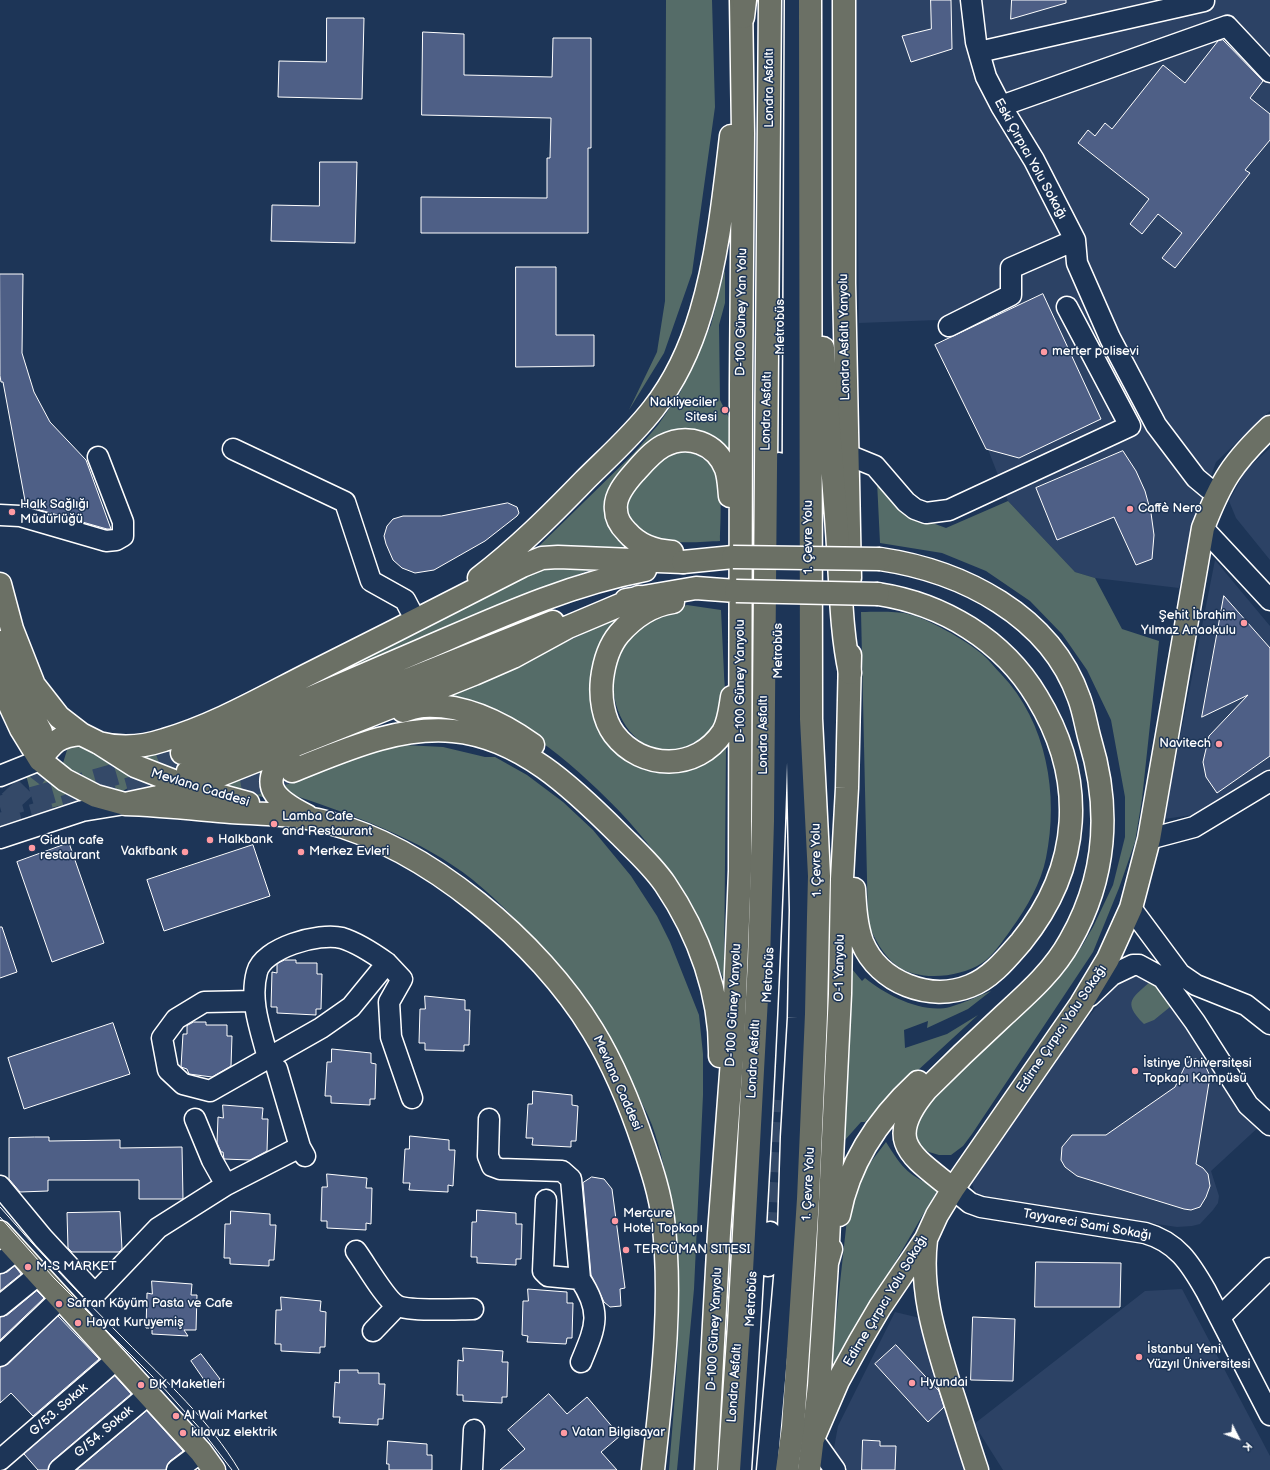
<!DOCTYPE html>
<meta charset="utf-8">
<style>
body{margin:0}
#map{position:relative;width:1270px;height:1470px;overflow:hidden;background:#1d3557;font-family:"Balsamiq Sans",sans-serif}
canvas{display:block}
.north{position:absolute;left:1218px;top:1418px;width:40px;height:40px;-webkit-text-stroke:3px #1d3557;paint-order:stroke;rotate:132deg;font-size:11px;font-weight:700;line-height:16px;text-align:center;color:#fff}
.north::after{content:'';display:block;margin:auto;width:14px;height:18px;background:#fff;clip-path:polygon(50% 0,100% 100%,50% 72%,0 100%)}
</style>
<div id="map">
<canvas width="1270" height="1470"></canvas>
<div class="north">K</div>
</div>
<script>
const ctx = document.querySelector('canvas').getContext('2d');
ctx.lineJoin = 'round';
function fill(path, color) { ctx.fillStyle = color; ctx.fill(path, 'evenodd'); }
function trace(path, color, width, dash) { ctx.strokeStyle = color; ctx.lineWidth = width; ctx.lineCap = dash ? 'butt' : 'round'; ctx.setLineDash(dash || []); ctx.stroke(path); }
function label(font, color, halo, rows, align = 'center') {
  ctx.font = font + ' "Balsamiq Sans",sans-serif'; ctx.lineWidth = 3; ctx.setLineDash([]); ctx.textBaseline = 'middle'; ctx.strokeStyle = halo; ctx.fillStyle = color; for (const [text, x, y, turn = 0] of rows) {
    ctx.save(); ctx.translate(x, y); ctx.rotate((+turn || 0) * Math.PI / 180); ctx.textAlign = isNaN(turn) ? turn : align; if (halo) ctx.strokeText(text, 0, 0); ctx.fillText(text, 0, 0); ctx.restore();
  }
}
fill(new Path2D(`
 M 855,0 L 1270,0 L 1270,411 L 1216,462 L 1201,503 L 1179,588 L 1095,578 L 1075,572 L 1008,501 L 938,320 L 859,323 Z
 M 1270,448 L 1270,560 L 1236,518 L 1229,501 L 1246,470 Z
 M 1215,560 L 1270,626 L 1270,769 L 1199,814 L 1164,819 Z
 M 1135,970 L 1149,976 L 1263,1123 L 1211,1171 L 1219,1196 L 1218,1203 L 1213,1210 L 1200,1224 L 1192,1226 L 1177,1227 L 979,1198 L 975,1193 L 971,1180 L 1081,1026 L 1107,994 Z
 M 1182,1289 L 1270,1456 L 1270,1470 L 1003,1470 L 974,1424 L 1145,1291 Z
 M 895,1312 L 920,1318 L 966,1470 L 830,1470 L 838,1426 Z`), '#2c4265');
fill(new Path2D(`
 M 666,0 L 712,0 L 715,107 L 692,273 L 664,353 L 629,410 L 657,352 L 665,301 Z
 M 725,269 L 725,303 L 719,325 L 720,400 L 730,420 L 730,452 L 721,443 L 676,434 L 608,512 C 610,531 614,537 628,551 L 540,549 L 538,547 L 634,453 L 658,425 L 680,393 L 711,325 Z
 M 690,452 C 697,455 704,458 709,463 C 725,479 720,520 720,541 C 699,542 655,546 638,532 C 632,527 629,517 625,511 L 629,495 L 659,462 L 676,453 Z
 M 877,481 L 908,514 L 946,528 L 1008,501 L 1075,572 L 1095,578 L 1122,629 L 1159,641 L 1142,799 L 1135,842 L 1119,888 L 1093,952 L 972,1134 L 963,1146 L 951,1155 L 939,1155 L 929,1152 L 919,1146 L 916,1137 L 916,1126 L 928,1098 L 1043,995 L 1064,972 L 1082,946 L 1093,927 L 1113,885 L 1125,837 L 1125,797 L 1111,720 L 1087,670 L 1062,634 L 1030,601 L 986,571 L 942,553 L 880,543 Z
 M 537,567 L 599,567 C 488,605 384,659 274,701 Z
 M 687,605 L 721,610 C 722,631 723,653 724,674 C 724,681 726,691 724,698 C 719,721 713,732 693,743 C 619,785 561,632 687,605 Z
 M 861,612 C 875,612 896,611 908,614 C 927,618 967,641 982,654 C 989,660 995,668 1001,674 C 1047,722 1059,795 1046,858 C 1041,883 1027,907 1012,928 C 1005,938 992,957 982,963 C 959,978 918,982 896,965 C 883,955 874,938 868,923 Z
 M 617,618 L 600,652 L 612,746 C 617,751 623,759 630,763 C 665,783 699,772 726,746 L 724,980 C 694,902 657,846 597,789 C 573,766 547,744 518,727 C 511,723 501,721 492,718 C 473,712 454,705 435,699 L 528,660 Z
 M 81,745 L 127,773 L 130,779 L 128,788 C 125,790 123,791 119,791 C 106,791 69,774 63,763 L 67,750 L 72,746 Z
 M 404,745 L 443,747 L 485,757 L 495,757 L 527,775 L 563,802 L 593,830 L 631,876 L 657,916 L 670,942 L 699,1015 L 703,1054 L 703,1095 L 694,1289 L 677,1470 L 669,1470 C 676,1382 686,1292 671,1204 C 667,1178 661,1150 652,1125 C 641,1097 623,1071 607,1046 C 590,1019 574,988 554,963 C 531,934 501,903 473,880 C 420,838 354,816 291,794 L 283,785 L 282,773 L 373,751 Z
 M 177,746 L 189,779 L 142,757 L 143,755 Z
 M 264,766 L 262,786 L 263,797 L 234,791 L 220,786 Z
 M 34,772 L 79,801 L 47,809 L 41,788 L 30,790 L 26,775 Z
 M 852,969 L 862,981 L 865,978 C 886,995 922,1014 950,1007 C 964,1003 978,996 991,991 L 968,1009 L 927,1028 L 928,1021 L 904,1030 L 905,1048 L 947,1034 L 978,1015 L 891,1095 L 865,1122 L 861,1122 L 845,1140 Z
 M 1152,980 L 1166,997 L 1170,1007 L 1154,1020 L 1144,1024 C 1121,1001 1133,998 1152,980 Z
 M 886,1142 C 904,1171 908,1174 938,1189 L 833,1368 L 831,1365 L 847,1219 L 858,1185 L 867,1167 Z`), '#556c68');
const building = new Path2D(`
 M 931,0 L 951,0 L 952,49 L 911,62 L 902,36 L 931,29 Z
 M 1012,0 L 1066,0 L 1066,3 L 1011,19 Z
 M 327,18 L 364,18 L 362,99 L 278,97 L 279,61 L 326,62 Z
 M 423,32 L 464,34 L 464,75 L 552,77 L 553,38 L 591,38 L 591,148 L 588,148 L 588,233 L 421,233 L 421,197 L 547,198 L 547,158 L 550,158 L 551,118 L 422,115 Z
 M 1223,40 L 1263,81 L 1250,98 L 1270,114 L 1270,140 L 1245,170 L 1250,173 L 1175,268 L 1162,258 L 1182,233 L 1158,214 L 1142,234 L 1130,224 L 1149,199 L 1078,143 L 1088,130 L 1095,136 L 1105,123 L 1112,129 L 1163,65 L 1185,83 L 1218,41 Z
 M 320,162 L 357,162 L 355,243 L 271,241 L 272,205 L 319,206 Z
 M 516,267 L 556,267 L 556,335 L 594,335 L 594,366 L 516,367 Z
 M 0,274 L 23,274 L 22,353 L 34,392 L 50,422 L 86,460 L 111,529 L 107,529 L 26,506 L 3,382 L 1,382 L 0,376 Z
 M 1043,294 L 1101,419 L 1019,458 L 986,449 L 935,345 Z
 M 1123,451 L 1136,471 L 1145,491 L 1151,513 L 1154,535 L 1152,559 L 1136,565 L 1114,517 L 1057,540 L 1036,488 Z
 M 508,503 L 517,507 L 519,513 L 517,516 L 485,541 L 434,570 L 415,573 L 402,568 L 393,560 L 386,544 L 384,536 L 387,526 L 393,519 L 403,516 L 441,516 Z
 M 1224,596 L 1270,648 L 1270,756 L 1217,793 L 1206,777 L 1203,762 L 1209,736 L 1248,695 L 1202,717 Z
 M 69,843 L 104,943 L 52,962 L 17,862 Z
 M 253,845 L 270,896 L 164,931 L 147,880 Z
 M 0,927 L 2,927 L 17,972 L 0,978 Z
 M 285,960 L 296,960 L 296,963 L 317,963 L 317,974 L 322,974 L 321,1009 L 316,1009 L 316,1015 L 277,1013 L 277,1007 L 271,1007 L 272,972 L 277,973 L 277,964 Z
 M 425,996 L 465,1000 L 465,1010 L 470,1010 L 469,1045 L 464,1045 L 464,1051 L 425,1050 L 425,1043 L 419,1043 L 420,1009 L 425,1009 Z
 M 194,1022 L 206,1022 L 206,1025 L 227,1025 L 227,1036 L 232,1036 L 231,1066 L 212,1077 L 189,1074 L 187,1069 L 181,1067 L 183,1034 L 187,1034 L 187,1026 Z
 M 113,1023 L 130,1074 L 24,1109 L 8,1058 Z
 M 332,1049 L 371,1053 L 371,1063 L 376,1064 L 375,1099 L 370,1099 L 370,1105 L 331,1103 L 331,1096 L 325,1096 L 327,1062 L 331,1062 Z
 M 1196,1059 L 1204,1063 L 1210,1076 L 1196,1164 L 1203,1168 L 1208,1174 L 1210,1186 L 1206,1197 L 1200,1207 L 1191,1210 L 1184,1209 L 1077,1176 L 1065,1167 L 1061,1160 L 1062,1147 L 1072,1135 L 1106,1135 L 1175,1087 L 1186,1064 L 1191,1060 Z
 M 533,1091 L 572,1095 L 572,1105 L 578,1106 L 576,1141 L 571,1141 L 571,1147 L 532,1145 L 533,1138 L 526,1138 L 528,1104 L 532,1104 Z
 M 223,1105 L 263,1108 L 262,1119 L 268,1119 L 267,1151 L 250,1160 L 224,1159 L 223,1152 L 221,1152 L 217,1143 L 218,1117 L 223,1118 Z
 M 410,1136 L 449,1140 L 449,1150 L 455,1150 L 453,1186 L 448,1185 L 448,1192 L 409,1190 L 410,1183 L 403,1183 L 405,1149 L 409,1149 Z
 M 35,1137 L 49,1137 L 49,1141 L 120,1140 L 120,1148 L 182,1147 L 183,1199 L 139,1199 L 139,1180 L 48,1180 L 48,1191 L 20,1192 L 9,1179 L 9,1138 Z
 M 327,1174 L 367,1178 L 366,1188 L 372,1188 L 371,1224 L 366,1223 L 366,1230 L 327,1228 L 327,1221 L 321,1221 L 322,1187 L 327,1187 Z
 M 592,1177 L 604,1179 L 612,1189 L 625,1288 L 620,1289 L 621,1306 L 610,1307 L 604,1302 L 591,1275 L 583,1183 Z
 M 477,1210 L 516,1213 L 516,1224 L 522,1224 L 521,1259 L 516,1259 L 516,1265 L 477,1263 L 477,1257 L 471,1257 L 472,1222 L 476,1222 Z
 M 231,1211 L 270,1214 L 270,1225 L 276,1225 L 274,1260 L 269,1260 L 269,1266 L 230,1264 L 230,1258 L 224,1258 L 225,1224 L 230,1224 Z
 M 120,1212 L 122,1249 L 119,1252 L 72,1252 L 68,1248 L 67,1213 Z
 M 1036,1262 L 1121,1263 L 1120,1307 L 1035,1307 Z
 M 15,1266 L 21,1274 L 0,1291 L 0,1274 L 7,1272 Z
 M 152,1281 L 192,1284 L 191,1295 L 197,1295 L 196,1330 L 184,1330 L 188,1336 L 152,1334 L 152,1328 L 146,1328 L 147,1293 L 152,1294 Z
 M 528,1289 L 567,1292 L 567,1303 L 573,1303 L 572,1338 L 567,1338 L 566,1344 L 527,1342 L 528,1336 L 522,1335 L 523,1301 L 528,1301 Z
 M 37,1291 L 44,1298 L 0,1340 L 0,1317 L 7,1315 Z
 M 281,1297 L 321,1301 L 320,1311 L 326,1312 L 325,1347 L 320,1347 L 320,1353 L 281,1351 L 281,1344 L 275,1344 L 276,1310 L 281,1310 Z
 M 58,1316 L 99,1359 L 33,1416 L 11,1393 L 0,1403 L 0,1367 L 8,1364 Z
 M 973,1317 L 1015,1319 L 1013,1381 L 971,1380 Z
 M 896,1345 L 939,1391 L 944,1407 L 928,1422 L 875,1364 Z
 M 463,1348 L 503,1351 L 502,1362 L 508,1362 L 507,1397 L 502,1397 L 502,1403 L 463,1401 L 463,1395 L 457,1395 L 458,1360 L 463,1361 Z
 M 201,1354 L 220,1379 L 209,1387 L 191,1361 Z
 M 340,1370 L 358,1370 L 358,1373 L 379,1373 L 379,1384 L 385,1384 L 383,1419 L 378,1419 L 378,1425 L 339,1423 L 340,1417 L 333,1417 L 335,1382 L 339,1383 Z
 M 115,1376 L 131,1394 L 52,1461 L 48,1470 L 38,1470 L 24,1454 Z
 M 549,1394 L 567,1414 L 587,1397 L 620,1436 L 601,1452 L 617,1470 L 500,1470 L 525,1449 L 508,1430 Z
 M 147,1411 L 183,1451 L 170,1461 L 166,1470 L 77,1470 Z
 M 863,1440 L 880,1441 L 880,1446 L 896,1446 L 895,1470 L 862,1470 Z
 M 388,1441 L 427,1444 L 427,1455 L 432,1455 L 432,1470 L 389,1470 L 389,1464 L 387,1464 Z`);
fill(building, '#4e5f86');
trace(building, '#fff', 1);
trace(new Path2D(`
 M 770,1232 L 778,1100`), '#344968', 20, [20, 10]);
trace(new Path2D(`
 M 209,794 L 243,788 L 289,772
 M 9,802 C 27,786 46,770 43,743
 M 0,807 L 148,765 L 182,753
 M 0,824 L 178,775`), '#344968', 22, [22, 11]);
const minor = new Path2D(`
 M 971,0 L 976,42 L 986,77 L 1001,106 L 1034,160 L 1075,240 L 1077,263 L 1110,338 L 1156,425 L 1196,478 L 1208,488 L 1217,492
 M 979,52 L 1204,1
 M 1001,106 L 1227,26 L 1270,72
 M 949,326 L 1011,295 L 1011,268 L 1075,240
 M 233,449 L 345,502 L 371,581 L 405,600 L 415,619
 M 848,455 L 875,466 L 906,502 L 915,509 L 926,513 L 949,510 L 1130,426 L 1067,307
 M 0,515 L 20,516 L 106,541 L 116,540 L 123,536 L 123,522 L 98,457
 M 1203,528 L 1270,600
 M 0,776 L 40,760
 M 0,838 L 82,811 L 125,804
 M 1149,839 L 1194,827 L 1270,781
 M 1131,908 L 1180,974 L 1196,985 L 1246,1005 L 1270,1024
 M 1090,996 L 1112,975 L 1133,965 L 1139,965 L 1163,978 L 1195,1022 L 1248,1105 L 1270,1125
 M 254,1001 L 204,1002 L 176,1019 L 162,1038 L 168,1070 L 183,1084 L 210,1091 L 321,1028 L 351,1007 L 387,963 L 402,979 L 389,1002 L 391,1037 L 412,1098
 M 268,1058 C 261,1031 249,1001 257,972 C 263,948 319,932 342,938 C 358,943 373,953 387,963
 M 277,1069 L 300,1147 L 305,1156
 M 195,1119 L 212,1160 L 226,1185
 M 489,1119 L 488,1156 L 492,1166 L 500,1169 L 562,1171 L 571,1179 L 580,1279 C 603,1313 595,1328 581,1362
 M 0,1186 L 43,1238 L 95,1294 L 158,1228 L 226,1185 L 300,1147
 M 953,1189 L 970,1203 L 981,1207 L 1145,1233 C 1177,1242 1190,1263 1206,1291 L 1270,1415
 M 546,1200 L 543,1271 L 548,1276 L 580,1279
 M 356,1251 C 365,1263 385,1298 396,1305 C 407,1312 458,1309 473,1309
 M 0,1263 L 16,1251
 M 768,1266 L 770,1232
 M 0,1306 L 38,1275
 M 1220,1317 L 1270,1268
 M 373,1331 L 397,1306
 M 0,1356 L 60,1299
 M 813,1439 L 835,1470
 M 0,1460 L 117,1359
 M 59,1470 L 149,1394
 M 177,1470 L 201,1452
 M 472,1470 L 474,1430
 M 741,1470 C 758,1212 772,954 779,696 C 781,618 778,541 779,463
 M 767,1470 L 788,1233 L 791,1137 L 798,1018 L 800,910 L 796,712 L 792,629 L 795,0`);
const major = new Path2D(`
 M 844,0 L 844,283 L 850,578
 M 672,552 C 654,551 639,546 627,532 C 621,526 616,518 616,510 C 614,496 626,482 634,473 C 643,463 652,452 663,446 C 688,433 716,443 726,469 C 729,478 729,487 730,496
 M 880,559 C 962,571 1050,615 1079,698 C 1084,711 1086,726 1090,740 C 1111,809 1106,878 1070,941 C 1053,972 1026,995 1001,1018 C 975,1042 950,1066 926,1090 C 883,1142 911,1155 953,1189
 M 479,578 C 517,549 551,515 584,481 C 607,458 633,435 653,409 C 675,381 691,346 701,312 C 718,255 724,195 731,136
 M 0,584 L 12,629 L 34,685 L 59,717 L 81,734 L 99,743 L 135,766 L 189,787 L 248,803
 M 626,600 L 696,588 L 736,591
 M 673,602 C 652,605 633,618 619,634 C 609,646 604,663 602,679 C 600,697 603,719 614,734 C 642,771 697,771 723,732 C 729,722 730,709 732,697
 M 0,642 L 13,679 L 41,732
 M 0,684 L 21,729 L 40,760 L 65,780 L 96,796 L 125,804 L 158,797 L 203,782 L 474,674 L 513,657 L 568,627 L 639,597
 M 403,711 C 410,709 417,706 424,706 C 463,704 502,723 533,745
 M 99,743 C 121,749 143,747 164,740 C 216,725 265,696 313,672 C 383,637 452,602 522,566 L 542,558 L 558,557 L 683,562
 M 291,749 C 258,782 269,797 307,816
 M 182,753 C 263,718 343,684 424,649 C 496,618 567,585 645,570
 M 40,760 C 53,742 58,736 81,734
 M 188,771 L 302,722 L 553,622
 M 292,771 C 343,751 396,726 453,731 C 520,737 573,788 619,834 C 635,850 652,865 665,884 C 699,934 721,995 720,1056
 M 125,804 C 160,805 195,809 231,812 C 262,814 295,814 326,822 C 428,848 539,942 593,1031 C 615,1067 631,1107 644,1146 C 652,1170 660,1194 663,1219 C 673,1302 662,1387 653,1470
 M 854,889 C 855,907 856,925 862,942 C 879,983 930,1002 970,986 C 991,978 1007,958 1021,942 C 1082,867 1087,779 1037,697 C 1003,640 943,604 878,594
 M 839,1215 C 849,1162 879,1118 918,1082
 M 0,1232 L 201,1452 L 214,1470
 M 926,1240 C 920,1289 934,1334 948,1380 C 958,1410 967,1440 977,1470
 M 827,1263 L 840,994 L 842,879 L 847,788 L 850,655
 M 813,1439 L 838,1381 L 860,1341 L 880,1307 L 926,1239 L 937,1215 L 953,1189 L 1081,1004 L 1108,959 L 1131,908 L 1149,839 L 1203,528 C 1221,481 1233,462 1270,427
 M 706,1470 L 719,1233 L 733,1047 L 740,871 L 741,384 L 743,133 L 741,0
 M 809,1470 L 819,1386 L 827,1263 L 831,1249`);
const highway = new Path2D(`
 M 743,17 L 745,0
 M 823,348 C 827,414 834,480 838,546 C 841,589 841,631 850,673
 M 683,562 L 733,557
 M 729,1470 L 739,1325 L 759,961 L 763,821 L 770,0
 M 787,1470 L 793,1427 L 808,1199 L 816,1014 L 818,917 L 819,876 L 811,719 L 810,0`);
trace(minor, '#fff', 23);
trace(major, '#fff', 25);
trace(highway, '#fff', 25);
trace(minor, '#1d3557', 20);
trace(major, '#6b7065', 22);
trace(highway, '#6b7065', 22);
trace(new Path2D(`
 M 0,1207 C 40,1253 82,1297 125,1340 C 165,1380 210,1421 239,1470
 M 0,1217 L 54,1278 L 161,1385 L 203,1432 L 232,1470`), '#fff', 1);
const majorBridge = new Path2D(`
 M 733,557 L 880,559
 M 736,591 L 878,594`);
trace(majorBridge, '#fff', 25, []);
trace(majorBridge, '#6b7065', 22);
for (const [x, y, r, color] of [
 [1044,352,4,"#ff9aa2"],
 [725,410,4,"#ff9aa2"],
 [1130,509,4,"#ff9aa2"],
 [12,512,4,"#ff9aa2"],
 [1244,623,4,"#ff9aa2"],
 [1219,744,4,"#ff9aa2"],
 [274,824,4,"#ff9aa2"],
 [210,840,4,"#ff9aa2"],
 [32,848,4,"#ff9aa2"],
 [185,852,4,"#ff9aa2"],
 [301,852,4,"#ff9aa2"],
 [1135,1071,4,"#ff9aa2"],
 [615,1221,4,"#ff9aa2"],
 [626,1250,4,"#ff9aa2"],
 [28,1267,4,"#ff9aa2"],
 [59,1304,4,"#ff9aa2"],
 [78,1323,4,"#ff9aa2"],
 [1139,1357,4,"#ff9aa2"],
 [912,1383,4,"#ff9aa2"],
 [141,1385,4,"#ff9aa2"],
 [176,1416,4,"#ff9aa2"],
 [183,1433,4,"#ff9aa2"],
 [564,1433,4,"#ff9aa2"]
]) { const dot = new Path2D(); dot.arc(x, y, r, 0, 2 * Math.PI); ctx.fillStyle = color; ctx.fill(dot); trace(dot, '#1d3557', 1.5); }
label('13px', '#fff', '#1d3557', [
 ["Londra Asfaltı",770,88,-90],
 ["Eski Çırpıcı Yolu Sokağı",1030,159,61],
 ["D-100 Güney Yan Yolu",742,312,-89],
 ["Metrobüs",781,327,-90],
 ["Londra Asfaltı Yanyolu",845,337,-91],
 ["Londra Asfaltı",767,411,-89],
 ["1. Çevre Yolu",809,537,-90],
 ["Metrobüs",779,651,-90],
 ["D-100 Güney Yanyolu",741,681,-90],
 ["Londra Asfaltı",764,735,-90],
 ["Mevlana Caddesi",200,788,17],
 ["1. Çevre Yolu",817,860,-91],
 ["O-1 Yanyolu",840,968,-89],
 ["Metrobüs",769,975,-87],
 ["D-100 Güney Yanyolu",734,1005,-87],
 ["Edirne Çırpıcı Yolu Sokağı",1062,1029,-56],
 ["Londra Asfaltı",754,1059,-87],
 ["Mevlana Caddesi",617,1083,66],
 ["1. Çevre Yolu",809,1184,-87],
 ["Tayyareci Sami Sokağı",1087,1225,10],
 ["Metrobüs",752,1299,-87],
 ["Edirne Çırpıcı Yolu Sokağı",886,1301,-59],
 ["D-100 Güney Yanyolu",715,1329,-87],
 ["Londra Asfaltı",735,1383,-86],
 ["G/53. Sokak",59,1410,-41],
 ["G/54. Sokak",104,1432,-40]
]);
label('13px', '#fff', '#1d3557', [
 ["merter polisevi",1052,352],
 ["Nakliyeciler",717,403,"right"],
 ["Sitesi",717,418,"right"],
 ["Halk Sağlığı",20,505],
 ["Müdürlüğü",20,520],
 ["Caffè Nero",1138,509],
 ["Şehit İbrahim",1236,616,"right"],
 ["Yılmaz Anaokulu",1236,631,"right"],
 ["Navitech",1211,744,"right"],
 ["Lamba Cafe",282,817],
 ["and Restaurant",282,832],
 ["Halkbank",218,840],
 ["Gidun cafe",40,841],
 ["restaurant",40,856],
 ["Vakıfbank",177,852,"right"],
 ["Merkez Evleri",309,852],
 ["İstinye Üniversitesi",1143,1064],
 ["Topkapı Kampüsü",1143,1079],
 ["Mercure",623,1214],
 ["Hotel Topkapı",623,1229],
 ["TERCÜMAN SITESI",634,1250],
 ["M-S MARKET",36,1267],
 ["Safran Köyüm Pasta ve Cafe",67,1304],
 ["Hayat Kuruyemiş",86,1323],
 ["İstanbul Yeni",1147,1350],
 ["Yüzyıl Üniversitesi",1147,1365],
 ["Hyundai",920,1383],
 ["DK Maketleri",149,1385],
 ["Al Wali Market",184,1416],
 ["kılavuz elektrik",191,1433],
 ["Vatan Bilgisayar",572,1433]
], 'left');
</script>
